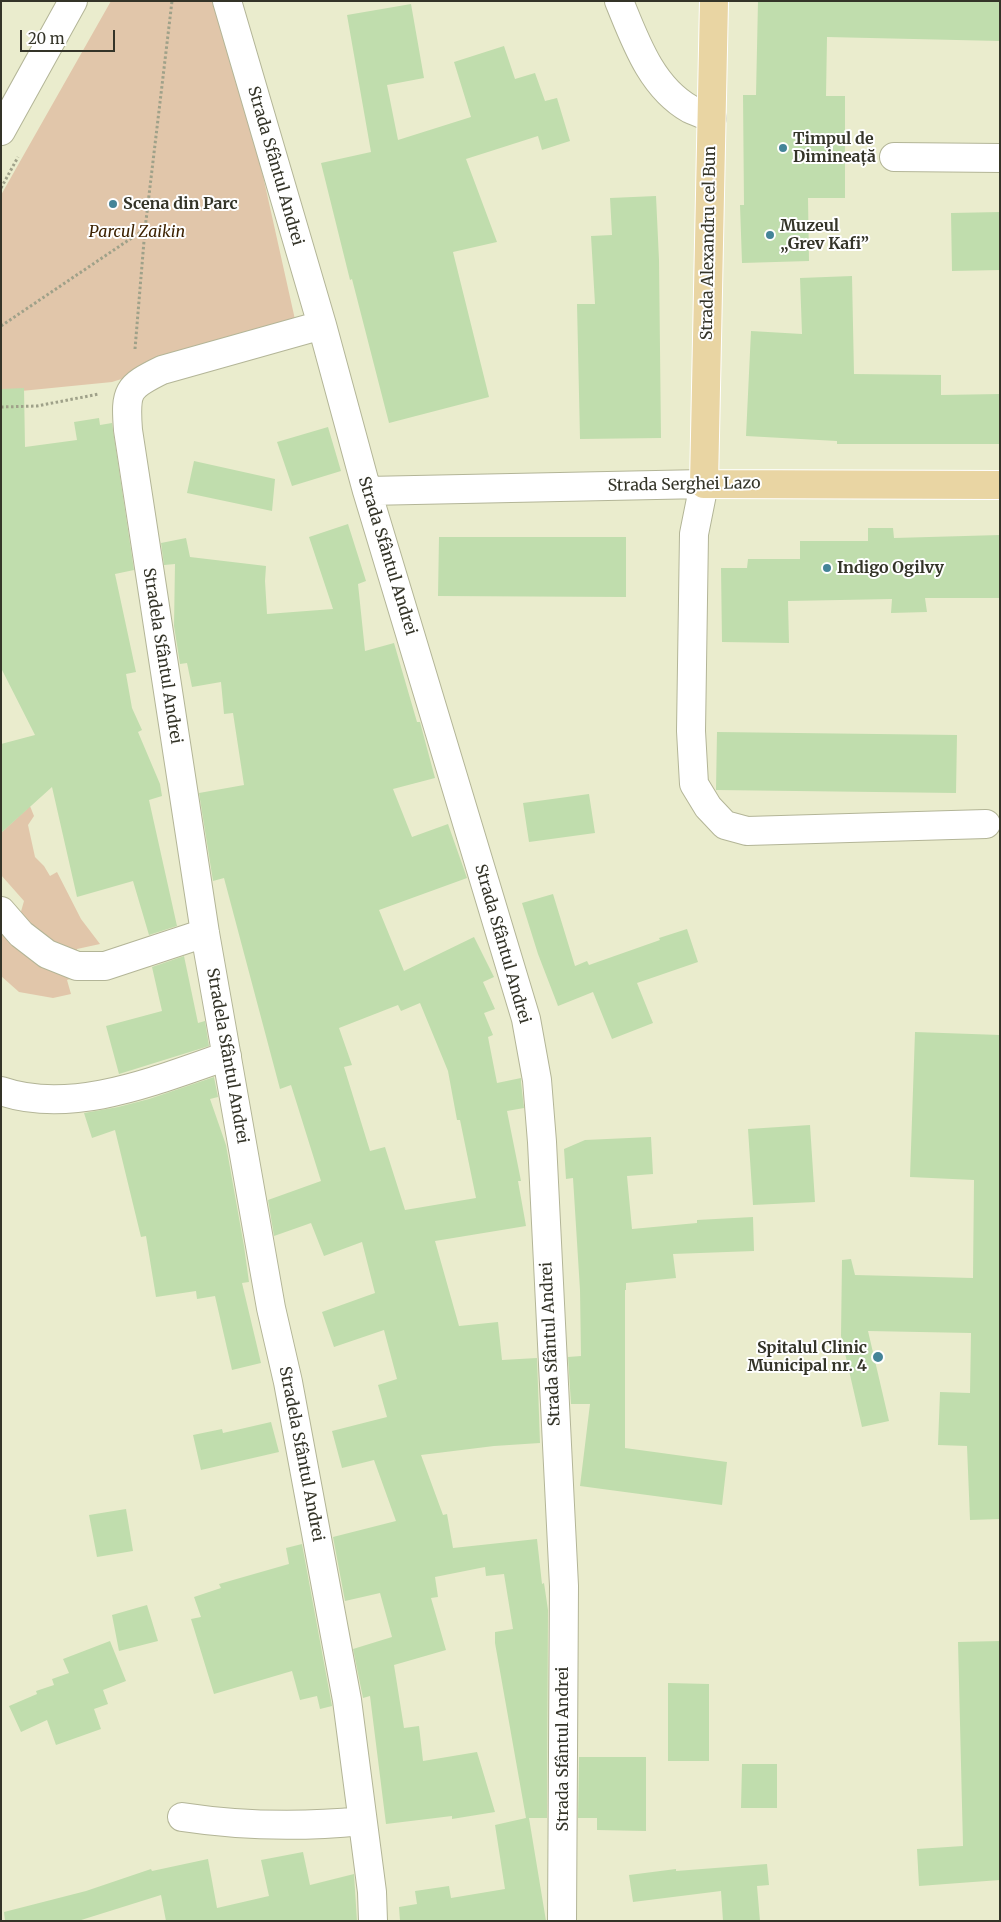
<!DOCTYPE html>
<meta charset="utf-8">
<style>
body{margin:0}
#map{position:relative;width:1001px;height:1922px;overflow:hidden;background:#eaeccd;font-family:Merriweather,serif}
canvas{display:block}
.frame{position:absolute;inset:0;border:2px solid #343428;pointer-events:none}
.scale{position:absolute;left:20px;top:30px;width:95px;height:22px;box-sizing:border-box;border:2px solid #343428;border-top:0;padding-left:6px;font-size:15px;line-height:18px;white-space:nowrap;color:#343428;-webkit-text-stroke:4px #fff;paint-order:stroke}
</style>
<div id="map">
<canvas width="1001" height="1922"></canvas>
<div class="frame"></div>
<div class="scale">20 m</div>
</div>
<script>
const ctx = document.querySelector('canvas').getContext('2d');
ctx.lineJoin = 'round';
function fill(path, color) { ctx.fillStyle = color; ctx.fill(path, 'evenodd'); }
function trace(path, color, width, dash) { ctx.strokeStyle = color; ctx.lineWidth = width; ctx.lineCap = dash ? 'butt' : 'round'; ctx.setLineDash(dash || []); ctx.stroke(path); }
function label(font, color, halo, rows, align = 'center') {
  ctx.font = font + ' Merriweather,serif'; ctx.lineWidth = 4; ctx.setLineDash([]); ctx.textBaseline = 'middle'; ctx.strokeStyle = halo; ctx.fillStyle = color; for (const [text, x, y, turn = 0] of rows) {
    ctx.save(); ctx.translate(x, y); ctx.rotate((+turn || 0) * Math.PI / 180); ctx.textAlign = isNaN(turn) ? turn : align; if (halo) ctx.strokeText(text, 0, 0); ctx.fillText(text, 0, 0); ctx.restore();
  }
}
fill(new Path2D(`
 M 111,1 L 224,1 L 296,324 L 112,382 L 1,393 L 1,195 Z
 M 30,806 L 34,816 L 28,825 L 35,857 L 44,866 L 50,876 L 57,872 L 81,919 L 100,944 L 77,949 L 76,958 L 50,943 L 20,915 L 24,901 L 1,875 L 1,833 Z
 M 1,928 L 73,978 L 67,980 L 71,994 L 53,998 L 19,992 L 1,976 Z`), '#e1c6aa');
fill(new Path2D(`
 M 758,1 L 1000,1 L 1000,41 L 827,37 L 826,96 L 845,96 L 845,198 L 808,198 L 809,261 L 742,263 L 740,205 L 744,205 L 743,95 L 756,95 Z
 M 411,4 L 424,78 L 387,85 L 398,140 L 471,117 L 454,62 L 504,46 L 515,79 L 535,73 L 545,101 L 557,98 L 570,141 L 542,150 L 538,136 L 466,159 L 497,242 L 453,252 L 489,397 L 389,423 L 352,279 L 350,280 L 321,163 L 371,152 L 347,15 Z
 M 656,196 L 659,260 L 661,438 L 580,439 L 577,304 L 595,304 L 591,236 L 612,235 L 610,198 Z
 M 1000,212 L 1000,270 L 952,271 L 951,213 Z
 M 852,276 L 854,374 L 941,375 L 941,395 L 1000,394 L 1000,444 L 837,444 L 837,441 L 746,436 L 751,331 L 802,334 L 800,278 Z
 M 24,388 L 25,447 L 77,440 L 74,422 L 99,418 L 100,425 L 112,423 L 134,570 L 115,574 L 136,672 L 126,674 L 132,708 L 142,730 L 138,732 L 160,784 L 162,796 L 149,800 L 177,926 L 149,935 L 133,881 L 77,897 L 52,787 L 1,833 L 1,744 L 35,735 L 1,668 L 1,389 Z
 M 328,427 L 341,471 L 292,486 L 277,442 Z
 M 194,461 L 275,479 L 272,511 L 187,493 Z
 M 348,524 L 366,581 L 358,584 L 365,651 L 394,643 L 417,722 L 420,722 L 435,778 L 393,789 L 412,837 L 448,824 L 467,878 L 379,910 L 404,971 L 474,937 L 494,977 L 483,982 L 495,1009 L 484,1013 L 493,1035 L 488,1037 L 497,1083 L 521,1078 L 521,1082 L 524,1108 L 507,1111 L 521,1181 L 518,1181 L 526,1226 L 435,1241 L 459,1326 L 498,1322 L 502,1360 L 537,1358 L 540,1443 L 494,1446 L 421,1455 L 443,1515 L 447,1514 L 453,1548 L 537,1539 L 542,1584 L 544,1583 L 548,1610 L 547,1818 L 529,1818 L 546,1921 L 400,1921 L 399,1907 L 417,1904 L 415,1891 L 449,1886 L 451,1898 L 505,1889 L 495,1825 L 526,1818 L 495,1643 L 495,1632 L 513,1629 L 504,1574 L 486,1576 L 485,1567 L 435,1577 L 438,1597 L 431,1598 L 446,1650 L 394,1665 L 404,1728 L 419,1726 L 423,1761 L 477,1752 L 495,1812 L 452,1819 L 452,1816 L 386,1824 L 370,1696 L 363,1698 L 353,1649 L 392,1637 L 380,1593 L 345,1601 L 333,1537 L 396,1521 L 374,1460 L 342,1468 L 332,1431 L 387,1417 L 378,1385 L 397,1379 L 384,1330 L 334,1347 L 322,1312 L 375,1293 L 362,1242 L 324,1256 L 311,1223 L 274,1236 L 268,1200 L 321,1181 L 291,1085 L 280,1089 L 224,878 L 213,881 L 199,793 L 244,785 L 233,713 L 224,714 L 221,682 L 192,687 L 187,663 L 180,664 L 174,626 L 175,564 L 164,565 L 161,543 L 186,538 L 190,557 L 266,566 L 265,581 L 267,614 L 333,609 L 309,537 ZM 420,1003 L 448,1071 L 457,1120 L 460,1120 L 476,1198 L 405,1210 L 385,1147 L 370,1151 L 344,1067 L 352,1065 L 339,1028 L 398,1005 L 401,1011 Z
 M 868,528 L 893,528 L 894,538 L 1000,535 L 1000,598 L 925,598 L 927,612 L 891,613 L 892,599 L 788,601 L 789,643 L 722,642 L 721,568 L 747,568 L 748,559 L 800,559 L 800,541 L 868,541 Z
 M 439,537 L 626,537 L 626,597 L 438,596 Z
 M 717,732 L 957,735 L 956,793 L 716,790 Z
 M 589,794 L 595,833 L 529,842 L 523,803 Z
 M 553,894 L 575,966 L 587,961 L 589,965 L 660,940 L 659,938 L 687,929 L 698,962 L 637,983 L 653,1023 L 612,1039 L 593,992 L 558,1006 L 538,954 L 522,903 Z
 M 184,956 L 198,1023 L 205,1021 L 209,1046 L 119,1074 L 106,1026 L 162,1011 L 152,967 Z
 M 915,1032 L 1000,1035 L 1000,1519 L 970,1520 L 967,1446 L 938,1445 L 940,1392 L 970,1393 L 971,1333 L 868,1331 L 889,1421 L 862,1427 L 841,1336 L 842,1260 L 851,1259 L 855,1275 L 973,1278 L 974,1180 L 910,1177 Z
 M 214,1077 L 218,1097 L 210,1099 L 226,1145 L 244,1246 L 249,1282 L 242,1283 L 261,1363 L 232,1370 L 215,1296 L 197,1299 L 196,1291 L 156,1297 L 146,1236 L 141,1237 L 115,1130 L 92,1138 L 84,1113 L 118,1107 L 149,1099 Z
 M 810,1125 L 815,1202 L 753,1205 L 748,1129 Z
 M 651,1137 L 653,1174 L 627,1176 L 632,1229 L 697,1223 L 697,1220 L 753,1217 L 754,1251 L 673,1254 L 676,1278 L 626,1283 L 626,1290 L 625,1290 L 625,1448 L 727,1462 L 722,1505 L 580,1486 L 590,1404 L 571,1404 L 568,1357 L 581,1356 L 580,1290 L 573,1178 L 566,1179 L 564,1149 L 585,1140 Z
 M 271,1422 L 279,1452 L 201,1470 L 193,1435 L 222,1429 L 223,1433 Z
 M 126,1509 L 133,1551 L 97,1557 L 89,1515 Z
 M 302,1544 L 332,1706 L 320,1709 L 317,1696 L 300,1700 L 292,1671 L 214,1694 L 191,1619 L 201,1617 L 194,1597 L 221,1588 L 219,1584 L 289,1564 L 286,1548 Z
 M 147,1605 L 158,1641 L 119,1651 L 112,1615 Z
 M 110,1641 L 126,1681 L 103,1690 L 108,1704 L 94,1709 L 101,1729 L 56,1745 L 47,1720 L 21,1732 L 9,1706 L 37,1694 L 36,1691 L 54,1685 L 52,1679 L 69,1673 L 63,1659 Z
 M 1000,1641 L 1000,1880 L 919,1886 L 917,1849 L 963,1846 L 958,1642 Z
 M 668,1683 L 709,1684 L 709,1761 L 668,1761 Z
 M 579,1757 L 646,1757 L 646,1831 L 597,1830 L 597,1818 L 578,1818 Z
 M 742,1764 L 777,1764 L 777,1808 L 741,1808 Z
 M 303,1852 L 310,1885 L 354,1874 L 357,1921 L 166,1921 L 161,1895 L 78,1921 L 5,1921 L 4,1912 L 86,1891 L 151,1869 L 152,1871 L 208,1859 L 217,1908 L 269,1896 L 261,1860 Z
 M 767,1864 L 769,1885 L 757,1886 L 760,1921 L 723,1921 L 721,1891 L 633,1902 L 629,1875 L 676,1869 L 676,1871 Z`), '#c0ddad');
const minor = new Path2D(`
 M 227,1 L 322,325 L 367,491 L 526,1019 L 537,1080 L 542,1142 L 564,1586 L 562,1921
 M 619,1 C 635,40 651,87 690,109 C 697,112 705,115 712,118
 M 1,131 L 73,1
 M 894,157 L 1000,158
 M 322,325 L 162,370 C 127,387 125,391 128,430 L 205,933 L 271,1308 L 288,1382 L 347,1700 L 372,1892 L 373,1921
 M 367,491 L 704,484 L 694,534 L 691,731 L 694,784 L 708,807 L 725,825 L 747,831 L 986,824
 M 1,911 L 21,934 L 47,954 L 77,966 L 105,966 L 205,933
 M 1,1091 C 73,1116 159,1079 227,1056
 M 182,1817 C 241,1826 303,1827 362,1821`);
const major = new Path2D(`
 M 714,1 L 704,484 L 1000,485`);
trace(minor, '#b3b597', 30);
trace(major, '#fff', 30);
trace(new Path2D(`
 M 1,188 L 18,157
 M 1,326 L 145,229 L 172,1
 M 135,349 L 145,229
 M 1,407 L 37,406 L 99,394`), '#9fa189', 3, [2.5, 2.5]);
trace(minor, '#fff', 28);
trace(major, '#e9d5a3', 28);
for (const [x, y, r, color] of [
 [783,148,5,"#448498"],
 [113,204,5,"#448498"],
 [770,235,5,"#448498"],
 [827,568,5,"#448498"],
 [878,1357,6,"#448498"]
]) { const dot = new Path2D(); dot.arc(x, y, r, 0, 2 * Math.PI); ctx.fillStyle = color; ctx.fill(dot); trace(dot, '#fff', 2); }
label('bold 16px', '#343428', '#fff', [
 ["Timpul de",793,139],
 ["Dimineață",793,157],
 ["Scena din Parc",123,204],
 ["Muzeul",780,226],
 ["„Grev Kafi”",780,244],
 ["Indigo Ogilvy",837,568],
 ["Spitalul Clinic",867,1348,"right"],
 ["Municipal nr. 4",867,1366,"right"]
], 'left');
label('16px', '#343428', '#fff', [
 ["Strada Sfântul Andrei",275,166,74],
 ["Strada Alexandru cel Bun",709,243,-89],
 ["Strada Serghei Lazo",684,485,-1],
 ["Strada Sfântul Andrei",387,556,73],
 ["Stradela Sfântul Andrei",162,656,81],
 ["Strada Sfântul Andrei",502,944,74],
 ["Stradela Sfântul Andrei",227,1056,80],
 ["Strada Sfântul Andrei",551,1344,-93],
 ["Stradela Sfântul Andrei",301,1454,79],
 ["Strada Sfântul Andrei",563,1749,-90]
]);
label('italic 16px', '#3d2201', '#fff', [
 ["Parcul Zaikin",137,232]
]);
</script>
